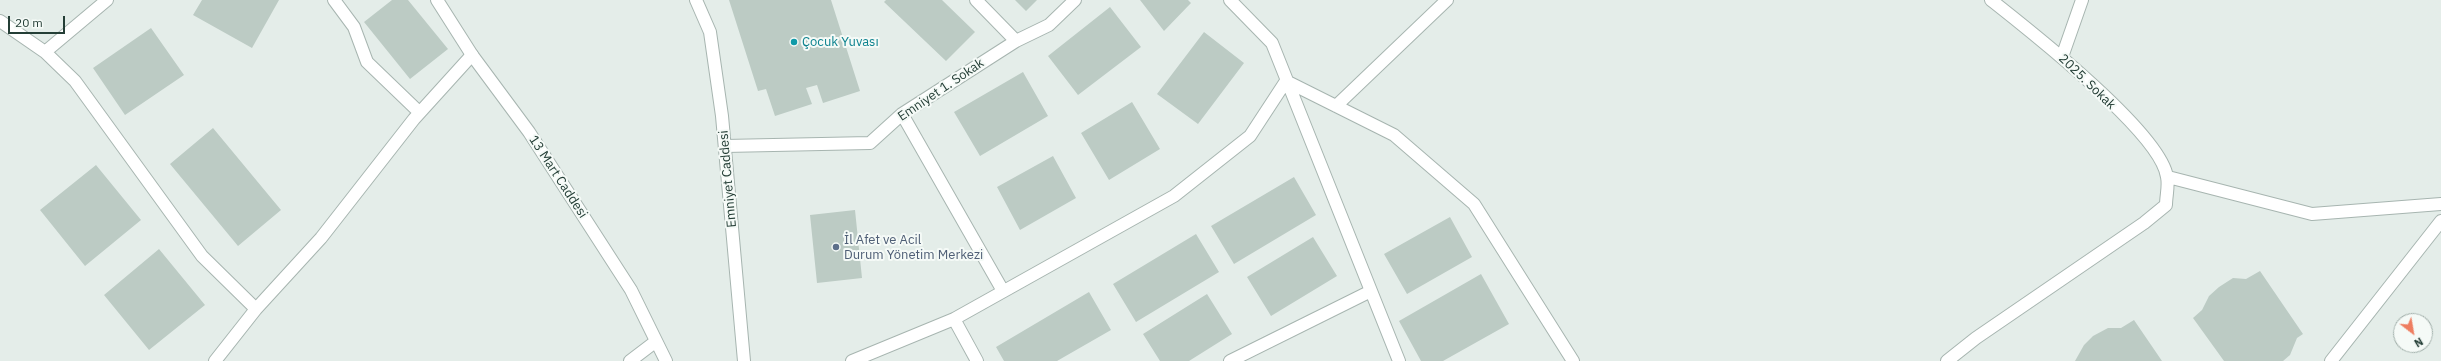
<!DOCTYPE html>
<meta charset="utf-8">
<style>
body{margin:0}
#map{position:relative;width:2441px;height:361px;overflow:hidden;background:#e4ede9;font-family:"IBM Plex Sans",sans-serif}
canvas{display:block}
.north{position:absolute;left:2393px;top:313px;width:40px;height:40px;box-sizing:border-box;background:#f5faf7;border:1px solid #a1afaa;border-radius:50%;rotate:149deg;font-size:11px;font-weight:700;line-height:16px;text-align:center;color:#243e36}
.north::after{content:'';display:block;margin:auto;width:14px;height:18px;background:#ee7e61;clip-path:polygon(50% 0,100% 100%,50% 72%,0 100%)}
.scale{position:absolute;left:8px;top:16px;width:57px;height:18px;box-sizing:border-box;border:2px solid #243e36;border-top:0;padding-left:5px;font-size:12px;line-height:14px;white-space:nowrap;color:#243e36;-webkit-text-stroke:3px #f5faf7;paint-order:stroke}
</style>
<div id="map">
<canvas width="2441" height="361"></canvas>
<div class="north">N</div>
<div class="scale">20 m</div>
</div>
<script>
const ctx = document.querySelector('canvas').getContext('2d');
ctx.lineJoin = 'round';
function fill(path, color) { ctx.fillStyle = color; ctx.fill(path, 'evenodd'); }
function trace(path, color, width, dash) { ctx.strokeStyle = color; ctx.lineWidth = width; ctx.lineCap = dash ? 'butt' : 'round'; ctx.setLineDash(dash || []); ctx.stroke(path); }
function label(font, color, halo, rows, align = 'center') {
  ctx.font = font + ' "IBM Plex Sans",sans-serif'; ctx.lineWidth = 4; ctx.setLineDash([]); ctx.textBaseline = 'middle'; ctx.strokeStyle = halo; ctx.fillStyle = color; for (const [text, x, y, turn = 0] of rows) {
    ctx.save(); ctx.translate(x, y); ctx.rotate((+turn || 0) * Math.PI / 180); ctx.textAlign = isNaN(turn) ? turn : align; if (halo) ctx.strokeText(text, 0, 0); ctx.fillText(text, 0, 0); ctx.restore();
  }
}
fill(new Path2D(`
 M 202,0 L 279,0 L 252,48 L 193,15 Z
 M 392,0 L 408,0 L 448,49 L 410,79 L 364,22 Z
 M 729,0 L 831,0 L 860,91 L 823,103 L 817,85 L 806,88 L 812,104 L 775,116 L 766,89 L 758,91 Z
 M 886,0 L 942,0 L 975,32 L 946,61 L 884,2 Z
 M 1015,0 L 1037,0 L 1026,11 Z
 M 1140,0 L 1188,0 L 1191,3 L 1164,31 Z
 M 1110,7 L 1141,47 L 1078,95 L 1048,56 Z
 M 151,28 L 184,75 L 125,115 L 93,68 Z
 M 1204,32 L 1244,63 L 1198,124 L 1157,94 Z
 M 1023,72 L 1048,116 L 980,156 L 954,112 Z
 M 1132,102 L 1160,149 L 1109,180 L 1081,133 Z
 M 213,128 L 281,210 L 238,246 L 170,164 Z
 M 1053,156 L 1076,198 L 1020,230 L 997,187 Z
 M 96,165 L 141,220 L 85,266 L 40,210 Z
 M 1294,177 L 1316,215 L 1234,264 L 1211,226 Z
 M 855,210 L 862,278 L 817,283 L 810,215 Z
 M 1450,217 L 1472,257 L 1407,294 L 1384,254 Z
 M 1196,234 L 1219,272 L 1136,322 L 1113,284 Z
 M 1313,237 L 1337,276 L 1271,316 L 1247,277 Z
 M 159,249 L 205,305 L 149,350 L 104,295 Z
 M 2260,271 L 2303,334 L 2297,338 L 2290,355 L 2283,361 L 2224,361 L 2193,318 L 2202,310 L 2209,296 L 2219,287 L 2233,278 L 2246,279 Z
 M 1481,274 L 1509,324 L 1443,361 L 1421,361 L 1399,321 Z
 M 1089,292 L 1111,330 L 1057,361 L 1004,361 L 996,347 Z
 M 1207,294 L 1232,334 L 1189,361 L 1160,361 L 1143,334 Z
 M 2134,320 L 2162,361 L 2075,361 L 2084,345 L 2093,336 L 2108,328 L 2121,328 Z`), '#bccbc4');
const minor = new Path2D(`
 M 334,0 L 354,27 L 367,62 L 419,112
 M 976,0 L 1016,41
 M 1230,0 L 1272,43 L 1399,361
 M 0,21 L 45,52 L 75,81 L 202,256 L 256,309
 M 45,52 L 107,0
 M 2062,57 L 2082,0
 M 1286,81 L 1394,135 L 1474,204 L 1573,361
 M 1336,106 L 1447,0
 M 902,114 L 1003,291
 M 725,146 L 870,143 L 902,114 L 1016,41 L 1049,25 L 1075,0
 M 2168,177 L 2312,214 L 2441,204
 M 954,319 L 977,361
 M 215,361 L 256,309 L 321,238 L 414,119 L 472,55
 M 630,361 L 655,342
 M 852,361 L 954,319 L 1174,196 L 1250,136 L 1286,81
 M 1230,361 L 1371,291
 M 1947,361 L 1976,338 L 2144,223 L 2166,205 C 2166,196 2169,186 2167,177 C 2161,133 2029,30 1991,0
 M 2331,361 L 2441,221`);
const tertiary = new Path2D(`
 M 437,0 L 472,55 L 529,132 L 631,290 L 666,361
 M 696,0 L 710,32 L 722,116 L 744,361`);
trace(minor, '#a7b5b0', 14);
trace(tertiary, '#a7b5b0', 14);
trace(minor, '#fff', 12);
trace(tertiary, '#fff', 12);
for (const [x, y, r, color] of [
 [794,42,4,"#0f9aa8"],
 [836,247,4,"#5c6f8a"]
]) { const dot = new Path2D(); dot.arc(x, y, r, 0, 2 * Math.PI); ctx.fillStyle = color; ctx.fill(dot); trace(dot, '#f5faf7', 1.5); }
label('13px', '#0d838f', '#f5faf7', [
 ["Çocuk Yuvası",802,42]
], 'left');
label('13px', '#243e36', '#f5faf7', [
 ["2025. Sokak",2087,82,44],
 ["Emniyet 1. Sokak",941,90,-34],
 ["13 Mart Caddesi",558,177,57],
 ["Emniyet Caddesi",728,179,-95]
]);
label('13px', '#4e5e75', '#f5faf7', [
 ["İl Afet ve Acil",844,240],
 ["Durum Yönetim Merkezi",844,255]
], 'left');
</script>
